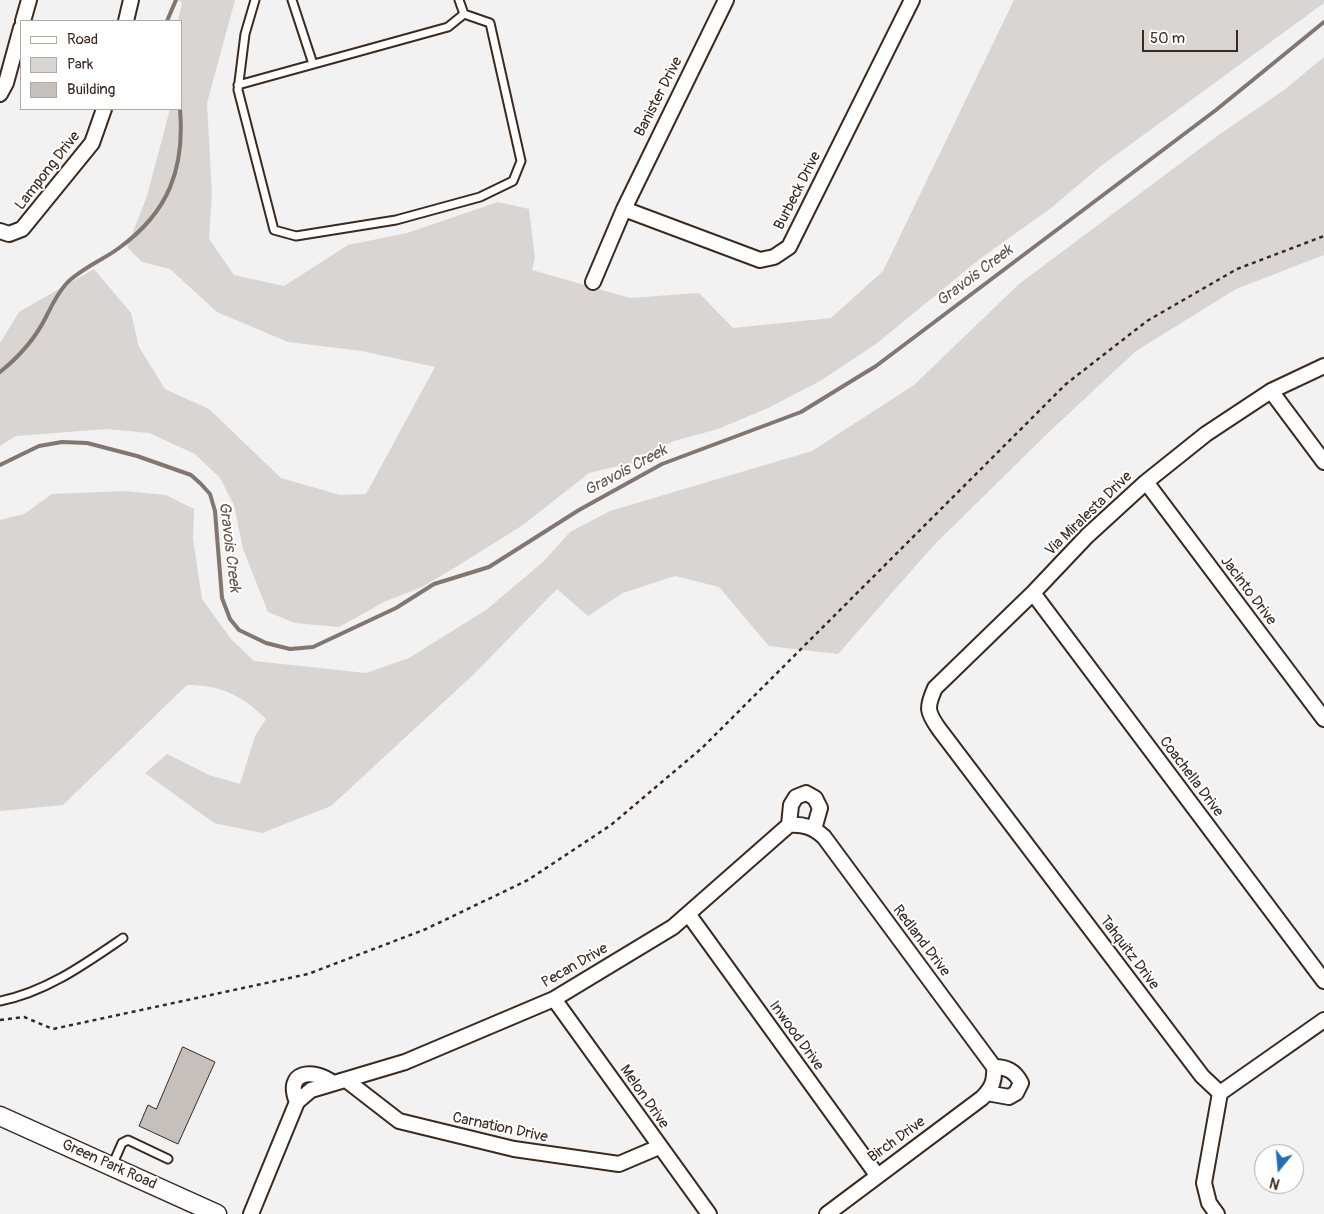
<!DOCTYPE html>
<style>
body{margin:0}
#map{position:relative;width:1324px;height:1214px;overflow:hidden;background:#f3f2f2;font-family:Pangolin,sans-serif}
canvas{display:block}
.legend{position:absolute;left:20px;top:20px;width:162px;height:90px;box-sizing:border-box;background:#fff;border:1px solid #b1aaa5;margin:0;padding:6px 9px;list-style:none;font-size:15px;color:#3b2a1e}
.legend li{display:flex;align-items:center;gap:10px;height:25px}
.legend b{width:25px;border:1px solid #b1aaa5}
.north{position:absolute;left:1254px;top:1144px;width:50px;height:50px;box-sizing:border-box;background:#fff;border:1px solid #b1aaa5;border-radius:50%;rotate:197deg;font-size:14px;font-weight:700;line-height:20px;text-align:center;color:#3b2a1e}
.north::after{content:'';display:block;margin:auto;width:18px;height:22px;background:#1f6fb2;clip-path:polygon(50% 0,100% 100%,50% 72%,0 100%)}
.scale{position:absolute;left:1142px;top:30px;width:96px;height:22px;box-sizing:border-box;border:2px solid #3b2a1e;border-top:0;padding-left:6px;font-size:15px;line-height:18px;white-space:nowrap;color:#3b2a1e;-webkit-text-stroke:4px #fff;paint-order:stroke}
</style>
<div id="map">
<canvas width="1324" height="1214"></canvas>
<ul class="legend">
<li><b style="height:6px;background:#fff"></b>Road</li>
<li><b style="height:14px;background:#d8d5d2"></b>Park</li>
<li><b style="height:14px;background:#c6c0bd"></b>Building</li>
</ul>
<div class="north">N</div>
<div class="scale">50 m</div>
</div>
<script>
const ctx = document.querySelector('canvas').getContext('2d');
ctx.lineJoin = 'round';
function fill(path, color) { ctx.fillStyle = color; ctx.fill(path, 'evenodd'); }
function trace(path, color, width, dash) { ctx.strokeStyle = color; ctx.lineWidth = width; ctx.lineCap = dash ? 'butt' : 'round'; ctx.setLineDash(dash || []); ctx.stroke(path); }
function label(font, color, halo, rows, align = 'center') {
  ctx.font = font + ' Pangolin,sans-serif'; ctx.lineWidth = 4; ctx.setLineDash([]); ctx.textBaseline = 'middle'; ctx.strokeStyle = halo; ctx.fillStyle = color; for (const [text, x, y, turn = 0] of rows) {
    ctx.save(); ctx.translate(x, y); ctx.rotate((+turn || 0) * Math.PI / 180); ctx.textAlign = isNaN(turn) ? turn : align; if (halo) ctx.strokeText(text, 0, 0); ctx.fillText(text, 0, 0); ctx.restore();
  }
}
fill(new Path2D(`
 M 178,0 L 235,0 L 207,103 L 212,194 L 209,239 L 234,275 L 284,286 L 348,245 L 407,233 L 498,202 L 529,209 L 535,258 L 532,270 L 630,298 L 699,293 L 733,328 L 831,318 L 883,271 L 1014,0 L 1324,0 L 1324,3 L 1101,166 L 1051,208 L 981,258 L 876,344 L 820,381 L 768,408 L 718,429 L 674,441 L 631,463 L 589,473 L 523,525 L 459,565 L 422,587 L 384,602 L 339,627 L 295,623 L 268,612 L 243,549 L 234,505 L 220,478 L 195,454 L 149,433 L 107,429 L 16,436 L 0,446 L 0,343 L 19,312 L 94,269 L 131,313 L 139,347 L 165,389 L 209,409 L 281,478 L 340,495 L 366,494 L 435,367 L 362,351 L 288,342 L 217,312 L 170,269 L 142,262 L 127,247 L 147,196 L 170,109 L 181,109 L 181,21 L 178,21 L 182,3 Z
 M 1324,57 L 1324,255 L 1236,289 L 1136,351 L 1050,431 L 934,545 L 838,654 L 769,646 L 719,587 L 675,576 L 623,593 L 588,616 L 557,589 L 474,674 L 331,806 L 262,833 L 214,823 L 145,773 L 167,754 L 209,775 L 240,784 L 255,736 L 266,719 C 242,695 220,685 187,685 L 63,805 L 0,811 L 0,520 L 24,514 L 52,494 L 125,491 L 166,495 L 194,509 L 193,539 L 202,599 L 231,639 L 254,661 L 366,673 L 409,658 L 486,610 L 543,562 L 570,532 L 610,511 L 812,451 L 914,385 L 1019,284 L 1213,139 L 1284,90 Z`), '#d8d5d2');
trace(new Path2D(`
 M 167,21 L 176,0
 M 0,372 C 20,356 35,339 46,317 C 52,305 57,294 66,284 C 80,269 103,260 119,248 C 169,212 185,168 180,109
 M 0,465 L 39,446 L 62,442 L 87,443 L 137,456 L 191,475 L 201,484 L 210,494 L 215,511 L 222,598 L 230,619 L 239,630 L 266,643 L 290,649 L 313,647 L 396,608 L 434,584 L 489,567 L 579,510 L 662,464 L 801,412 L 876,366 L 1216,110 L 1324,22`), '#827770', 4);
const building = new Path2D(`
 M 183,1047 L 215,1062 L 178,1144 L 139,1126 L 148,1105 L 156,1109 Z`);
fill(building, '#c6c0bd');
trace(building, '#3b2a1e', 1);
const service = new Path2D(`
 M 255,0 L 245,34 L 238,90 L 274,230 L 296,236 L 396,220 L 480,197 L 513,181 L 521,161 L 490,23 L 464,14 L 459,0
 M 292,0 L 313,64
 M 238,85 L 448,27 L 464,14
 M 0,1001 C 46,992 85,964 123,938
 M 112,1166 L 122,1143 L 128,1140 L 168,1159`);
const minor = new Path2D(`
 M 23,21 L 29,0
 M 126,21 L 131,0
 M 0,94 L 6,83 L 21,28
 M 624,209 L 726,0
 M 0,231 L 9,234 L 22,229 L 92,143 L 104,109
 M 593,282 L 624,209 L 760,260 L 774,257 L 789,247 L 912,0
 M 1271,391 L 1324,462
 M 1146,482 L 1324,719
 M 1033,593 L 1324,981
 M 789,825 L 791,805 L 796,797 L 806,793 L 815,798 L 820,808 L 814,829
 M 689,915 L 877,1175
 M 554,999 L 709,1214
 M 346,1080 L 399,1121 L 514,1149 L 619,1164 L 659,1147
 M 987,1093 L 1009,1097 L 1016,1093 L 1021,1083 C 1015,1071 1007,1067 994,1067
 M 1220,1093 L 1202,1076 L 939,729 C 927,712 926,708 935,688 L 1033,593 L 1087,536 L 1146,482 L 1206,434 L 1271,391 L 1324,366
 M 1220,1093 L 1324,1020
 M 297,1102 C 284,1071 313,1068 333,1083
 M 251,1214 L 297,1102 L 311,1090 L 405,1062 L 554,999 L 673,927 L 789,825 C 804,824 813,827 824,837 L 994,1067 C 995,1081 992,1088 982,1098 L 827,1214
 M 1217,1214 L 1209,1203 L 1204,1183 L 1220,1093`);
const tertiary = new Path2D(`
 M 0,1116 L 217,1214`);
trace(service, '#3b2a1e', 11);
trace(minor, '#3b2a1e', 18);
trace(tertiary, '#3b2a1e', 21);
trace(new Path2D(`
 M 0,1020 L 24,1017 L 53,1029 L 308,974 L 426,929 L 528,880 L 611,825 L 702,748 L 1066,384 L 1147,321 L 1237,269 L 1324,236`), '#3b2a1e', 2.5, [4, 4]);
trace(service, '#fff', 7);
trace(minor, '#fff', 14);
trace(tertiary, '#fff', 18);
label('15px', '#3b2a1e', '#fff', [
 ["Banister Drive",659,97,-63],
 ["Lampong Drive",48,171,-52],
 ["Burbeck Drive",798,191,-63],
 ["Via Miralesta Drive",1089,514,-44],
 ["Jacinto Drive",1248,591,53],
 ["Coachella Drive",1191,777,53],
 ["Redland Drive",921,941,53],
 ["Tahquitz Drive",1129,953,53],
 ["Pecan Drive",575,966,-30],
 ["Inwood Drive",796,1036,54],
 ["Melon Drive",644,1097,55],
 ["Carnation Drive",500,1128,12],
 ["Birch Drive",897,1140,-36],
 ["Green Park Road",109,1165,24]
]);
label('italic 16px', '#65574e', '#fff', [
 ["Gravois Creek",975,276,-37],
 ["Gravois Creek",626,471,-28],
 ["Gravois Creek",229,547,83]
]);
</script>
